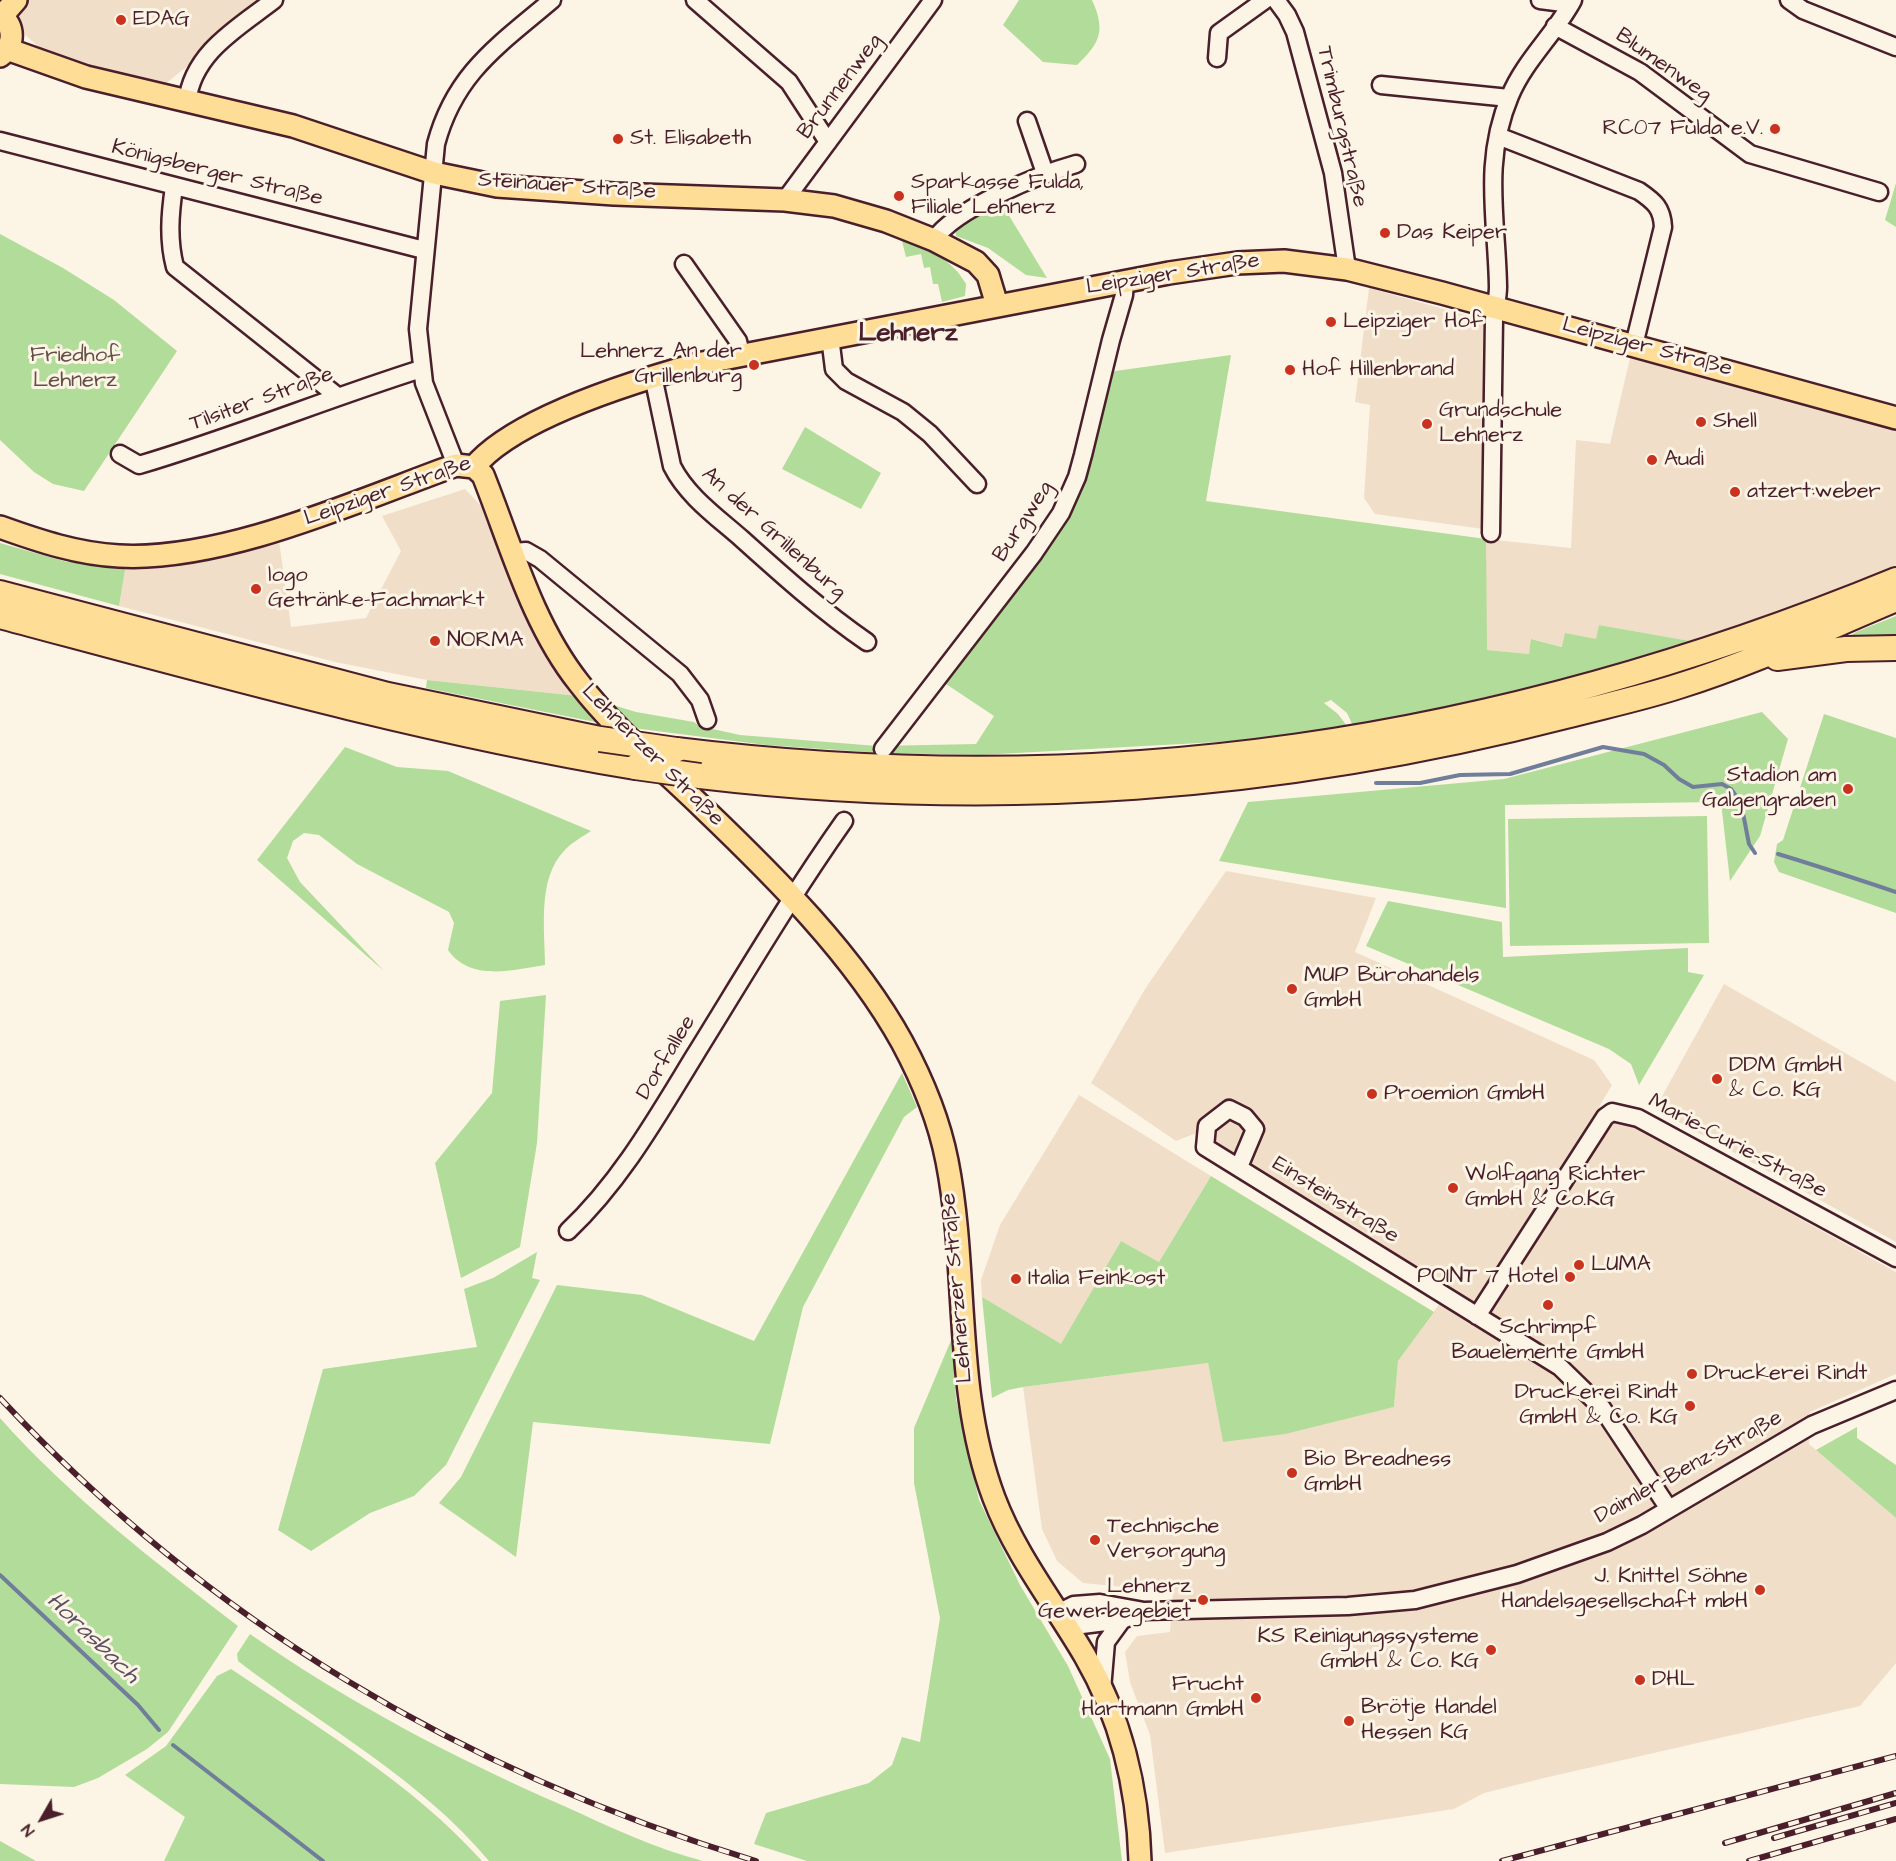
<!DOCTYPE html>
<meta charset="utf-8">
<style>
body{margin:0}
#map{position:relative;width:1896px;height:1861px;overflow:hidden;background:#fcf5e5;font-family:"Architects Daughter",sans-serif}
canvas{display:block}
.north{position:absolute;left:12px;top:1789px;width:60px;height:60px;-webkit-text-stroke:4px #fcf5e5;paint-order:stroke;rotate:231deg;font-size:16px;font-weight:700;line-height:24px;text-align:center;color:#4a1f2b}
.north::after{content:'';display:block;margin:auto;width:21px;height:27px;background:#4a1f2b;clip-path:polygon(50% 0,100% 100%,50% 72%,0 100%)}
</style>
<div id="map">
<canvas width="1896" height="1861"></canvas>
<div class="north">N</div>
</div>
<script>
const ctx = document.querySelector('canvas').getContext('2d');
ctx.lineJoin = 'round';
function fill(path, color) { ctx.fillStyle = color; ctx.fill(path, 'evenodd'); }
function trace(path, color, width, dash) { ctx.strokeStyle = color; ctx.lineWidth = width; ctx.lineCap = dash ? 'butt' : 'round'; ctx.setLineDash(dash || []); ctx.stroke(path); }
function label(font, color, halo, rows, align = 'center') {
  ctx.font = font + ' "Architects Daughter",sans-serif'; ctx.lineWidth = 6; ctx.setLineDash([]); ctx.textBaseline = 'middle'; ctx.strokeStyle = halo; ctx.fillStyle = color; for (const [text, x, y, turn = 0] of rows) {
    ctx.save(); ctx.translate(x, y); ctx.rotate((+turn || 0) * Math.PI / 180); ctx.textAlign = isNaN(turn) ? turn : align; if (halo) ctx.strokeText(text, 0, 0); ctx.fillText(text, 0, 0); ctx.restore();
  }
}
fill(new Path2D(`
 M 0,0 L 270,0 L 165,84 L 49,56 L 0,13 Z
 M 1369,288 L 1490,322 L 1483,444 L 1483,529 L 1375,514 L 1364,498 L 1370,405 L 1355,402 Z
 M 1630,358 L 1896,427 L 1896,568 L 1816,600 L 1690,641 L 1599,625 L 1597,639 L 1563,647 L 1532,639 L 1529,654 L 1486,650 L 1486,539 L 1571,548 L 1576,440 L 1610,444 Z
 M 465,489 L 482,507 L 545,646 L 578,696 L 427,680 L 335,662 L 119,606 L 126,564 L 278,533 L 291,627 L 366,618 L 401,551 L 382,516 Z
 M 1226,871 L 1376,898 L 1355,952 L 1594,1060 L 1612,1085 L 1599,1107 L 1896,1272 L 1896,1374 L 1810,1412 L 1809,1444 L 1896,1518 L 1896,1663 L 1860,1706 L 1544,1778 L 1484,1793 L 1454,1809 L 1165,1853 L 1150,1735 L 1130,1682 L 1125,1652 L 1137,1636 L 1170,1632 L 1173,1592 L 1083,1583 L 1057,1561 L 1042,1529 L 1023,1387 L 1208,1363 L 1223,1441 L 1394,1407 L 1398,1361 L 1451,1288 L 1199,1132 L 1176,1141 L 1091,1083 L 1145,989 Z
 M 1724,984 L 1896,1082 L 1896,1242 L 1655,1109 Z
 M 1079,1095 L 1211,1176 L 1159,1262 L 1121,1241 L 1061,1345 L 982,1297 L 981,1280 L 1000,1225 Z`), '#f0dec8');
fill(new Path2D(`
 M 1019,0 L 1092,0 C 1106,31 1100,43 1077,65 L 1043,62 L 1003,25 Z
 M 1896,183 L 1896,227 L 1885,220 Z
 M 1001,202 L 1005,209 L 1047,278 L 1026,275 L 988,248 L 956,236 L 955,227 Z
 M 0,234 L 63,268 L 114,300 L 177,351 L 84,491 L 53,484 L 34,472 L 0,440 Z
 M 901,237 C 926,247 953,260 966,284 L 965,296 L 942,302 L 938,284 L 933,284 L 930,267 L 924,268 L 921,254 L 906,257 Z
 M 1231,355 L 1206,501 L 1486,539 L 1487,650 L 1529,654 L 1531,639 L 1562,647 L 1565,633 L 1596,639 L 1599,625 L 1690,641 L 1538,688 L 1427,713 L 1353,726 L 1347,713 L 1331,700 L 1324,703 L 1338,714 L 1347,726 L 1254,740 L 980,755 L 881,753 L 766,745 L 625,727 L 603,702 L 636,712 L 694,722 L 699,726 L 740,735 L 877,746 L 976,744 L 994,716 L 940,680 L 1064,514 L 1108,372 Z
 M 805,427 L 881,473 L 861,509 L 782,469 Z
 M 0,543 L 67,562 L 126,564 L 119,606 L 0,574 Z
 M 1896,616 L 1896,642 L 1843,641 L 1856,632 Z
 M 427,680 L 578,696 L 605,724 L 426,688 Z
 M 1762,712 L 1788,739 L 1760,836 L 1730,881 L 1721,802 L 1505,805 L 1506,908 L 1219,861 L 1248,802 L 1504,779 Z
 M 1824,714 L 1896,738 L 1896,913 L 1779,872 L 1774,862 L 1777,844 L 1783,840 Z
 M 345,747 L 397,767 L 448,771 L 591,831 C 582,837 571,843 564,851 C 537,879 545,930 545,965 C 513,970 470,982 448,950 L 454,923 L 449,912 L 357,864 L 319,835 L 304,833 L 293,841 L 287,858 L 300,882 L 384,971 L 257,860 Z
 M 1707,816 L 1709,943 L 1510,946 L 1508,819 Z
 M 1388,901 L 1502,922 L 1503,957 L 1688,948 L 1688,972 L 1704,975 L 1639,1085 L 1631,1064 L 1609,1049 L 1366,946 Z
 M 546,995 L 537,1143 L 520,1247 L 461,1278 L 435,1163 L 492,1093 L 500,1001 Z
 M 902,1073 L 917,1107 L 904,1117 L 803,1307 L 770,1444 L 533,1422 L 516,1557 L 439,1503 L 461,1477 L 557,1285 L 642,1295 L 754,1341 Z
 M 1211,1176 L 1434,1312 L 1398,1361 L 1394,1407 L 1285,1434 L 1223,1442 L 1208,1363 L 1023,1387 L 1008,1390 L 992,1398 L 982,1297 L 1061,1344 L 1121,1241 L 1159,1262 Z
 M 537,1252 L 532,1278 L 540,1280 L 446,1465 L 414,1496 L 370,1513 L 311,1551 L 278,1530 L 323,1369 L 477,1347 L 464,1289 L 493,1278 Z
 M 952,1338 L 956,1399 L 979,1500 L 1020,1585 L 1068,1666 L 1110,1759 L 1122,1861 L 807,1861 L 754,1844 L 766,1813 L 869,1783 L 892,1765 L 902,1737 L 920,1742 L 940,1618 L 914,1483 L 914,1428 Z
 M 0,1418 C 70,1497 155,1562 238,1626 L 168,1732 L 147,1749 L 98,1778 L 74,1787 L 0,1784 Z
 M 1857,1427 L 1857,1438 L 1896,1465 L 1896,1518 L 1816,1450 Z
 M 250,1634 C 349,1703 454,1758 564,1806 C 610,1827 654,1848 703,1861 L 489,1861 C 421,1779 321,1725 238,1661 L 237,1654 Z
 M 231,1669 C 317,1727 412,1783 482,1861 L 164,1861 L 185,1817 L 125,1775 L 166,1746 L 217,1676 Z
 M 0,1841 L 36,1861 L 0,1861 Z`), '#b2dc99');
trace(new Path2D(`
 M 1376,783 L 1420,783 L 1460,775 L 1510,774 L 1603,747 L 1644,754 L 1664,765 L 1679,779 L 1693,787 L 1722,784 L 1731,789 L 1741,803 L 1749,844 L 1755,853
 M 1778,854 C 1818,866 1857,879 1896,892
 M 0,1575 L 138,1705 L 159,1730
 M 173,1745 L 323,1861`), '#707e9c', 4);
const minor = new Path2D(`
 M 695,0 L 789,82 L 828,142
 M 1276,0 L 1287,15 L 1295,32 L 1333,173 L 1347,269
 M 1540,0 L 1571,4
 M 1789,0 L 1803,10 L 1896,47
 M 1555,26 L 1640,72 L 1750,154 L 1879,192
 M 1217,58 L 1219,33 L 1265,0
 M 1381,85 L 1509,98
 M 187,102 C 193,52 238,28 274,0
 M 1027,121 L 1045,173
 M 1498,136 L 1639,191 C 1655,202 1662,208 1663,227 L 1634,345
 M 0,141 L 424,250
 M 174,187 C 170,214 168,240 175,267 L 336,395
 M 785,200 L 933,0
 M 934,240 C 954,209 1040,174 1076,164
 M 684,264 L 738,341 L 741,354
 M 830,337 L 834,369 L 846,381 L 903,412 L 930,434 L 977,484
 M 653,376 L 672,466 C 687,496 717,517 742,539 C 782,575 822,611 867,642
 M 120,454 L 139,465 C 234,437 326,399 421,369
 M 456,465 L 424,383 L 418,329 L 436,144 C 455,73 499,45 552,0
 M 1491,533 L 1494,319 C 1495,309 1498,298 1498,287 C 1497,220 1482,162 1510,96 C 1525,60 1555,34 1573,0
 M 513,552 L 526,551 L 540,559 L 680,674 L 700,700 L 707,720
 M 883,749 L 1034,553 L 1061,513 L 1077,477 L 1083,455 L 1111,340 L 1124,295 L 1125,281
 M 1239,1167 L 1255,1129 L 1245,1117 L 1229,1109 L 1207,1126 L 1205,1147 L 1560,1367 L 1602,1408 L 1669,1509
 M 568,1231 C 621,1181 657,1117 695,1055 C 744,976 791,896 844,821
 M 1477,1316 L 1605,1117 L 1612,1112 L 1638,1118 L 1896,1258
 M 1058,1613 L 1074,1605 L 1100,1603 L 1144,1611 L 1348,1606 L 1415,1600 L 1517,1574 L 1607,1542 L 1642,1525 L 1812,1425 L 1896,1390
 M 1066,1627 L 1122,1620 L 1144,1611
 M 1102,1689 L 1106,1642 L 1122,1620`);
const major = new Path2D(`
 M 0,15 C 15,26 15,45 0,56
 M 2,16 L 16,0
 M 7,49 L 86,77 L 293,126 L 434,173 L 497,186 L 614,194 L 785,200 L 834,206 L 886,221 L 934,240 L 976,262 L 988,275 L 997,305
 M 474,467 C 514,418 636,381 697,364 L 1169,273 L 1237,263 L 1284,261 L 1347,269 L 1442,293 L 1896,418
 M 0,527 C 39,541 78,554 119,556 C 223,562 359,500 456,465 L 474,467 L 483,475 C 511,545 532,624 579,683 C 615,730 660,766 702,807 C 774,876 854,955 902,1042 C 922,1079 939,1120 947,1161 C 969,1273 953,1389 994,1498 C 1016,1556 1054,1603 1085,1656 C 1121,1718 1138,1790 1140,1861`);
const highway = new Path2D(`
 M 0,593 L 388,695 L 600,739
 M 0,616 C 210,672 420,731 635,767
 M 1777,658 L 1846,649 L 1896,648
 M 676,750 C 1106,803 1496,744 1896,580
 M 700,776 C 994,811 1279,790 1566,716 C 1604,706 1642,698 1679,686 C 1753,663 1824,629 1896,599`);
trace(minor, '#4a1f2b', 21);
trace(major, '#4a1f2b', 26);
trace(highway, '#4a1f2b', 28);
trace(minor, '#fcf5e5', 16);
trace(major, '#fedd96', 21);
trace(highway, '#fedd96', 24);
const rail = new Path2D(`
 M 0,1398 C 210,1623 463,1772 756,1861
 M 1774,1838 L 1896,1803
 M 1725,1843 L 1896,1793
 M 1502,1861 L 1896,1756
 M 1749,1861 L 1896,1819`);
trace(rail, '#4a1f2b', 6);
trace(rail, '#fcf5e5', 4, [11]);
const highwayBridge = new Path2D(`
 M 600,739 L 676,750
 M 635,767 L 700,776`);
trace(highwayBridge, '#4a1f2b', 28, []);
trace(highwayBridge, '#fedd96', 24);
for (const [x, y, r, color] of [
 [121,20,6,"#c8321e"],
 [1775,129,6,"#c8321e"],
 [618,139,6,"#c8321e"],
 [899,196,6,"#c8321e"],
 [1385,233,6,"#c8321e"],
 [1331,322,6,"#c8321e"],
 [754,365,6,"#c8321e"],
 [1290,370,6,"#c8321e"],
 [1701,422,6,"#c8321e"],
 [1427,424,6,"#c8321e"],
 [1652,460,6,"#c8321e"],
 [1735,492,6,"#c8321e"],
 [256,589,6,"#c8321e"],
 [435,641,6,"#c8321e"],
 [1848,789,6,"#c8321e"],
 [1292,989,6,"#c8321e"],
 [1717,1079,6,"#c8321e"],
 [1372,1094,6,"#c8321e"],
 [1453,1188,6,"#c8321e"],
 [1579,1265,6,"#c8321e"],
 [1570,1277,6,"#c8321e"],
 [1016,1279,6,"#c8321e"],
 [1548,1305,6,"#c8321e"],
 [1692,1374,6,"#c8321e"],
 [1690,1406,6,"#c8321e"],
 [1292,1473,6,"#c8321e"],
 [1095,1540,6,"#c8321e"],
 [1760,1590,6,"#c8321e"],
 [1203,1600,6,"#c8321e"],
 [1491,1650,6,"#c8321e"],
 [1640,1680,6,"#c8321e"],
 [1256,1698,6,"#c8321e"],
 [1349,1721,6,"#c8321e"]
]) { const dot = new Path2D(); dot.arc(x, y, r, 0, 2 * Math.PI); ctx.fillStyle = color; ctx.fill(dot); trace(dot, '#fcf5e5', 2); }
label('22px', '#4a1f2b', '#fcf5e5', [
 ["EDAG",133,20],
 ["RC07 Fulda e.V.",1763,129,"right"],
 ["St. Elisabeth",630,139],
 ["Sparkasse Fulda,",911,183],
 ["Filiale Lehnerz",911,208],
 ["Das Keiper",1397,233],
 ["Leipziger Hof",1343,322],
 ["Lehnerz An der",742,352,"right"],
 ["Grillenburg",742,377,"right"],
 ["Hof Hillenbrand",1302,370],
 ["Grundschule",1439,411],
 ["Lehnerz",1439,436],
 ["Shell",1713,422],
 ["Audi",1664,460],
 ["atzert:weber",1747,492],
 ["logo",268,576],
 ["Getränke-Fachmarkt",268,601],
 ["NORMA",447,641],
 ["Stadion am",1836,776,"right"],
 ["Galgengraben",1836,801,"right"],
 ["MUP Bürohandels",1304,976],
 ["GmbH",1304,1001],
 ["DDM GmbH",1729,1066],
 ["& Co. KG",1729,1091],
 ["Proemion GmbH",1384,1094],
 ["Wolfgang Richter",1465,1175],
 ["GmbH & Co.KG",1465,1200],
 ["LUMA",1591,1265],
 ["POINT 7 Hotel",1558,1277,"right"],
 ["Italia Feinkost",1028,1279],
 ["Schrimpf",1548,1328,"center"],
 ["Bauelemente GmbH",1548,1353,"center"],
 ["Druckerei Rindt",1704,1374],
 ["Druckerei Rindt",1678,1393,"right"],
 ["GmbH & Co. KG",1678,1418,"right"],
 ["Bio Breadness",1304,1460],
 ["GmbH",1304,1485],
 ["Technische",1107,1527],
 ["Versorgung",1107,1552],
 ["J. Knittel Söhne",1748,1577,"right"],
 ["Handelsgesellschaft mbH",1748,1602,"right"],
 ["Lehnerz",1191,1587,"right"],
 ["Gewerbegebiet",1191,1612,"right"],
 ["KS Reinigungssysteme",1479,1637,"right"],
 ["GmbH & Co. KG",1479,1662,"right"],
 ["DHL",1652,1680],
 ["Frucht",1244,1685,"right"],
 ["Hartmann GmbH",1244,1710,"right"],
 ["Brötje Handel",1361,1708],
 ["Hessen KG",1361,1733]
], 'left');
label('22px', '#4a1f2b', '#fcf5e5', [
 ["Blumenweg",1663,66,35],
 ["Brunnenweg",841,87,-53],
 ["Trimburgstraße",1341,127,77],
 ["Königsberger Straße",217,174,14],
 ["Steinauer Straße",567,187,4],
 ["Leipziger Straße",1173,275,-9],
 ["Leipziger Straße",1647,348,15],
 ["Tilsiter Straße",262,400,-20],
 ["Leipziger Straße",388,492,-19],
 ["Burgweg",1024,522,-57],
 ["An der Grillenburg",773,534,42],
 ["Lehnerzer Straße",652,756,45],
 ["Dorfallee",667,1058,-59],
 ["Marie-Curie-Straße",1737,1147,28],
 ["Einsteinstraße",1335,1201,32],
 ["Lehnerzer Straße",958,1288,-95],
 ["Daimler-Benz-Straße",1689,1468,-29]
]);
label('22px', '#644e46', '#fcf5e5', [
 ["Friedhof",75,356],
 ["Lehnerz",75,381]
]);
label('italic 24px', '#5d4f63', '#fcf5e5', [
 ["Horasbach",92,1639,44]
]);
label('bold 26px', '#4a1f2b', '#fcf5e5', [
 ["Lehnerz",908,335]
]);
</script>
